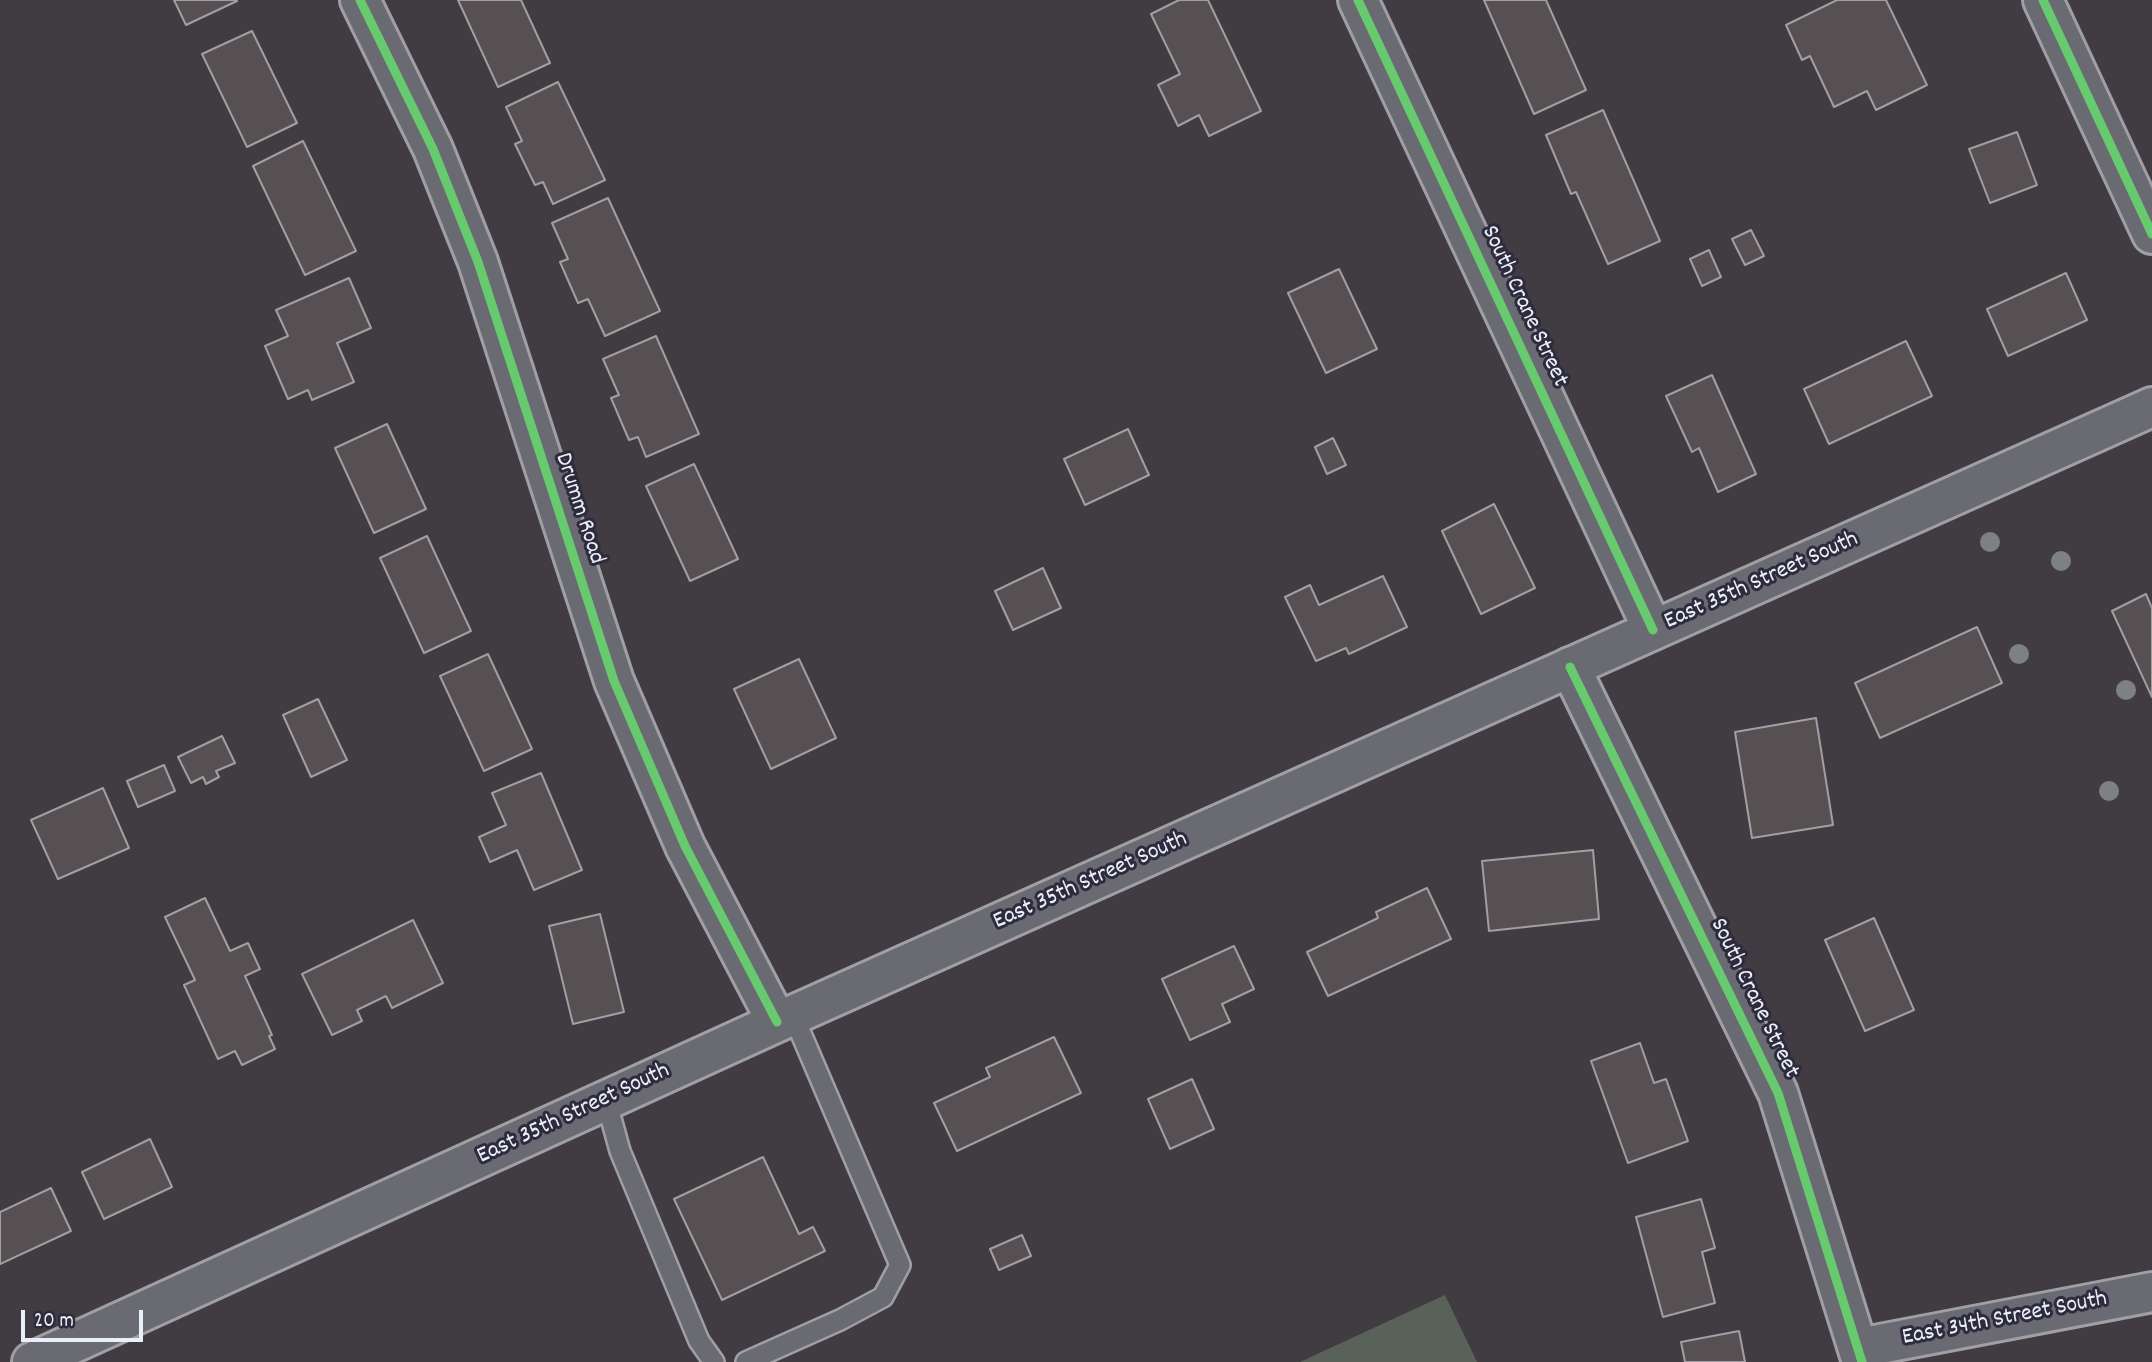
<!DOCTYPE html>
<html>
<head>
<meta charset="utf-8">
<style>
	body { margin:0 }
	#map { position:relative; width:2152px; height:1362px; overflow:hidden; background:#413c42; font-family:Dekko,sans-serif }
	canvas { display:block }
	.scale { position:absolute; left:21px; top:1310px; width:122px; height:32px; box-sizing:border-box; border:4px solid #e8f1f8; border-top:0; padding-left:9px; font-size:21px; line-height:24px; white-space:nowrap; color:#e8f1f8; -webkit-text-stroke:5px #2f2a3d; paint-order:stroke }
</style>
</head>
<body>
<div id="map">
<canvas width="2152" height="1362"></canvas>
<div class="scale">20 m</div>
</div>
<script>
const ctx = document.querySelector('canvas').getContext('2d');
ctx.lineJoin = 'round';
function paint(path, color) { ctx.fillStyle = color; ctx.fill(path, 'evenodd'); }
const shape = rows => new Path2D(rows.map(r => 'M' + r).join(''));
function trace(path, color, width, dash) { ctx.strokeStyle = color; ctx.lineWidth = width; ctx.lineCap = dash ? 'butt' : 'round'; ctx.setLineDash(dash || []); ctx.stroke(path); }
function drawText(font, color, halo, rows, align = 'center') {
  ctx.font = font + ' Dekko,sans-serif'; ctx.lineWidth = 6; ctx.setLineDash([]); ctx.textBaseline = 'middle'; ctx.strokeStyle = halo; ctx.fillStyle = color; for (const [text, x, y, turn = 0] of rows) {
    ctx.save(); ctx.translate(x, y); ctx.rotate((+turn || 0) * Math.PI / 180); ctx.textAlign = isNaN(turn) ? turn : align; if (halo) ctx.strokeText(text, 0, 0); ctx.fillText(text, 0, 0); ctx.restore();
  }
}
paint(shape([
	[1445,1295,1477,1362,1300,1362]
]), '#596258');
const building = shape([
	[174,0,236,0,237,1,186,25,174,0],
	[458,0,521,0,550,63,498,87,458,0],
	[1179,0,1208,0,1261,111,1209,136,1199,115,1178,126,1158,85,1180,74,1151,14,1179,0],
	[1484,0,1546,0,1586,90,1534,114,1484,0],
	[1837,0,1886,0,1927,85,1876,110,1867,91,1834,107,1810,56,1802,60,1786,25,1837,0],
	[252,31,297,123,247,147,202,54,252,31],
	[558,82,605,180,553,204,543,182,535,185,515,144,522,141,506,107,558,82],
	[1603,110,1660,241,1608,264,1576,192,1571,194,1546,135,1603,110],
	[2017,132,2037,185,1990,203,1969,149,2017,132],
	[303,141,356,251,305,275,253,166,303,141],
	[608,198,660,311,605,336,588,299,578,303,560,262,568,259,552,223,608,198],
	[1751,230,1764,256,1745,265,1732,239,1751,230],
	[1709,250,1721,277,1702,286,1690,259,1709,250],
	[1339,269,1377,349,1326,373,1288,293,1339,269],
	[2066,273,2087,320,2008,356,1987,309,2066,273],
	[349,278,371,328,337,343,354,382,312,400,308,390,288,399,265,346,288,336,276,310,349,278],
	[656,336,699,434,646,457,638,437,629,440,611,398,619,395,603,359,656,336],
	[1906,341,1932,396,1829,444,1804,389,1906,341],
	[1712,375,1756,474,1718,492,1699,448,1692,452,1666,396,1712,375],
	[387,424,426,509,374,533,335,448,387,424],
	[1128,429,1149,475,1085,505,1064,459,1128,429],
	[1333,438,1346,465,1327,474,1315,447,1333,438],
	[694,464,738,559,690,581,646,486,694,464],
	[1494,504,1535,588,1481,614,1442,531,1494,504],
	[427,536,471,631,424,653,380,558,427,536],
	[1043,568,1061,608,1013,630,995,591,1043,568],
	[1383,576,1407,627,1349,654,1346,648,1316,661,1285,597,1310,585,1319,605,1383,576],
	[2146,594,2152,608,2152,697,2112,611,2146,594],
	[1977,627,2002,683,1880,738,1855,683,1977,627],
	[488,654,532,749,484,771,440,676,488,654],
	[799,659,836,738,771,769,734,689,799,659],
	[318,699,347,760,311,777,283,715,318,699],
	[1816,718,1833,825,1752,838,1735,732,1816,718],
	[222,736,235,763,216,771,219,777,206,784,203,777,191,783,178,757,222,736],
	[164,765,175,791,138,807,127,781,164,765],
	[541,773,582,870,534,890,517,850,490,862,479,837,506,825,492,793,541,773],
	[103,788,129,848,58,879,31,820,103,788],
	[1593,850,1599,919,1489,931,1482,861,1593,850],
	[1427,888,1451,939,1328,996,1307,952,1378,918,1376,912,1427,888],
	[205,898,230,951,248,943,260,969,245,976,272,1035,269,1036,275,1049,242,1065,235,1051,218,1059,184,985,195,980,165,917,205,898],
	[600,914,624,1012,573,1024,549,926,600,914],
	[1874,918,1914,1010,1865,1031,1825,940,1874,918],
	[413,920,443,983,392,1008,386,996,357,1010,362,1021,332,1035,302,974,413,920],
	[1234,946,1254,989,1222,1004,1230,1022,1190,1040,1162,979,1234,946],
	[1054,1037,1081,1093,957,1151,934,1103,990,1077,986,1068,1054,1037],
	[1640,1043,1654,1083,1666,1079,1688,1141,1628,1163,1591,1061,1640,1043],
	[1192,1079,1214,1129,1170,1149,1148,1099,1192,1079],
	[150,1139,172,1187,104,1219,82,1172,150,1139],
	[763,1157,799,1234,813,1227,825,1251,722,1300,674,1199,763,1157],
	[51,1188,71,1231,0,1264,0,1212,51,1188],
	[1701,1199,1715,1248,1702,1252,1715,1303,1663,1317,1636,1217,1701,1199],
	[1022,1235,1031,1256,999,1270,990,1249,1022,1235],
	[1739,1331,1745,1362,1685,1362,1681,1342,1739,1331]
]);
paint(building, '#565053');
trace(building, '#a09fa3', 2);
const lane = shape([
	[606,1100,620,1151,699,1341,714,1362],
	[746,1362,840,1320,883,1297,900,1265,793,1015]
]);
const street = shape([
	[360,0,433,149,478,262,614,681,685,846,777,1022],
	[1358,0,1653,630],
	[1570,667,1778,1093,1862,1362],
	[1859,1348,2152,1292]
]);
const secondary = shape([
	[2043,0,2152,234],
	[32,1362,793,1015,2152,407]
]);
trace(lane, '#a09fa3', 24);
trace(street, '#a09fa3', 44);
trace(secondary, '#a09fa3', 44);
trace(lane, '#6a6b72', 19);
trace(street, '#6a6b72', 38);
trace(secondary, '#6a6b72', 38);
trace(shape([
	[360,0,433,149,478,262,614,681,685,846,777,1022],
	[1358,0,1653,630],
	[2043,0,2152,234],
	[1570,667,1778,1093,1862,1362]
]), '#67ca6e', 9);
ctx.fillStyle = '#7e8184';
for (const [x, y] of [
	[1990,542],
	[2061,561],
	[2019,654],
	[2126,690],
	[2109,791]
]) { ctx.beginPath(); ctx.arc(x, y, 10, 0, 2 * Math.PI); ctx.fill(); }
drawText('24px', '#e8f1f8', '#2f2a3d', [
	["South Crane Street",1523,307,65],
	["Drumm Road",578,509,72],
	["East 35th Street South",1762,582,-24],
	["East 35th Street South",1091,882,-24],
	["South Crane Street",1753,999,64],
	["East 35th Street South",574,1115,-25],
	["East 34th Street South",2005,1320,-11]
]);
</script>
</body>
</html>
